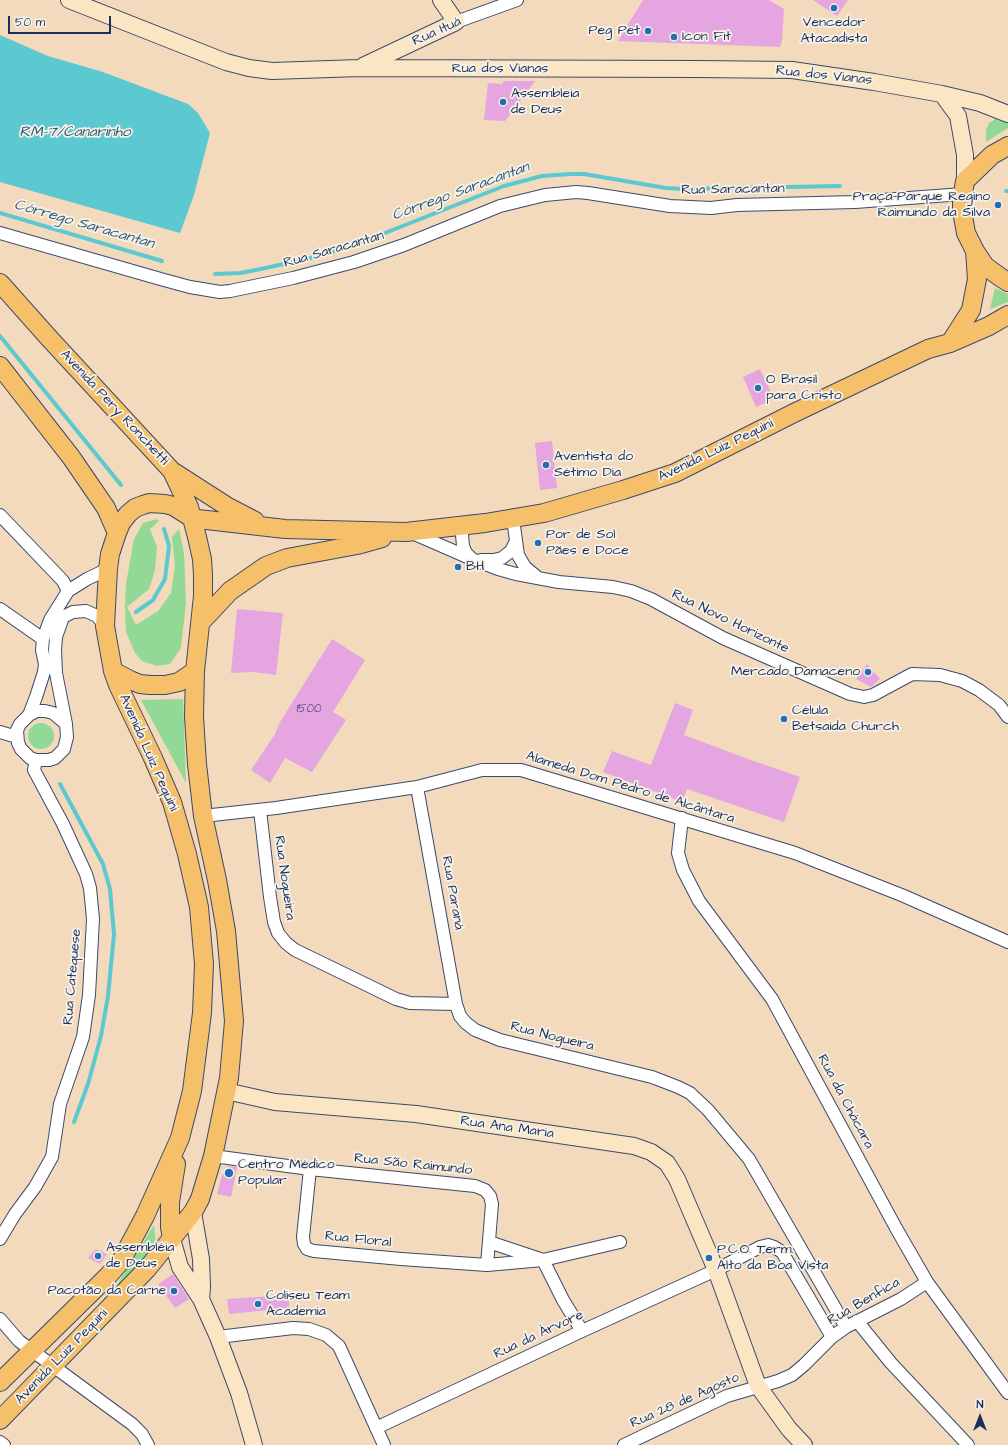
<!DOCTYPE html>
<html>
<head>
<meta charset="utf-8">
<style>
	body { margin:0 }
	#map { position:relative; width:1008px; height:1445px; overflow:hidden; background:#f3dabc; font-family:"Architects Daughter",sans-serif }
	canvas { display:block }
	.north { position:absolute; left:960px; top:1397px; width:40px; height:40px; -webkit-text-stroke:3px #f7f3e8; paint-order:stroke; rotate:0deg; font-size:11px; font-weight:700; line-height:16px; text-align:center; color:#1b2f5e }
	.north::after { content:''; display:block; margin:auto; width:14px; height:18px; background:#1b2f5e; clip-path:polygon(50% 0,100% 100%,50% 72%,0 100%) }
	.scale { position:absolute; left:8px; top:16px; width:103px; height:18px; box-sizing:border-box; border:2px solid #1b2f5e; border-top:0; padding-left:5px; font-size:12px; line-height:14px; white-space:nowrap; color:#1b2f5e; -webkit-text-stroke:3px #f7f3e8; paint-order:stroke }
</style>
</head>
<body>
<div id="map">
<canvas width="1008" height="1445"></canvas>
<div class="north">N</div>
<div class="scale">50 m</div>
</div>
<script>
const ctx = document.querySelector('canvas').getContext('2d');
ctx.lineJoin = 'round';
function paint(path, color) { ctx.fillStyle = color; ctx.fill(path, 'evenodd'); }
const shape = rows => new Path2D(rows.map(r => 'M' + r).join(''));
function trace(path, color, width, dash) { ctx.strokeStyle = color; ctx.lineWidth = width; ctx.lineCap = dash ? 'butt' : 'round'; ctx.setLineDash(dash || []); ctx.stroke(path); }
function drawText(font, color, halo, rows, align = 'center') {
  ctx.font = font + ' "Architects Daughter",sans-serif'; ctx.lineWidth = 3.5; ctx.setLineDash([]); ctx.textBaseline = 'middle'; ctx.strokeStyle = halo; ctx.fillStyle = color; for (const [text, x, y, turn = 0] of rows) {
    ctx.save(); ctx.translate(x, y); ctx.rotate((+turn || 0) * Math.PI / 180); ctx.textAlign = isNaN(turn) ? turn : align; if (halo) ctx.strokeText(text, 0, 0); ctx.fillText(text, 0, 0); ctx.restore();
  }
}
paint(shape([
	[995,119,1008,121,1008,128,986,142,986,130,989,123],
	[995,288,1008,294,1008,302,990,309],
	[157,519,159,521,150,529,157,547,155,570,149,589,127,607,136,625,158,611,171,593,175,566,172,537,179,529,184,553,186,603,181,648,170,664,157,666,142,661,135,653,126,632,125,607,126,584,134,539,143,523],
	[183,699,186,783,141,700],
	'28 736a13 13 0 1 1 26 0a13 13 0 1 1-26 0Z',
	[154,1225,156,1245,121,1289,117,1285]
]), '#91d994');
paint(shape([
	[0,35,48,56,103,72,188,104,198,113,210,133,194,195,180,233,0,182]
]), '#5cc9d0');
trace(shape([
	[1006,191,1008,191],
	[0,213,162,261],
	[215,274,240,273,256,270,307,259,352,246,504,186,542,176,571,174,584,174,666,188,683,189,840,186],
	[0,336,121,485],
	[136,612,153,600,165,579,169,546,164,529],
	[60,784,103,864,110,889,114,934,108,996,101,1036,88,1084,74,1122]
]), '#5cc9d0', 4);
paint(shape([
	[643,0,769,0,784,9,782,40,780,47,618,41],
	[813,0,848,0,837,16],
	[504,81,535,81,505,121,484,120,488,83,502,84],
	[760,369,774,399,756,407,743,377],
	[552,441,557,488,540,490,535,443],
	[237,609,283,613,276,675,254,672,231,673],
	[332,639,365,660,333,712,346,720,312,772,285,758,270,783,251,770,275,734,280,722],
	[867,664,880,679,871,687,856,679],
	[675,703,693,710,684,735,751,760,800,777,784,822,687,789,682,802,603,772,612,751,651,765],
	[228,1166,237,1167,231,1197,217,1194,222,1175],
	[96,1249,107,1254,100,1264,88,1258],
	[173,1274,189,1299,175,1308,158,1284],
	[289,1295,289,1308,229,1314,227,1299]
]), '#e4a5e0');
const street = shape([
	[456,22,517,0],
	[0,233,164,280,190,287,220,292,230,291,293,278,354,262,404,245,500,206,545,195,576,192,588,193,670,206,711,208,737,205,855,202,963,194],
	[0,515,63,581,68,591],
	[513,519,518,555,525,567,537,577],
	[464,526,462,535,463,546,466,553,472,559],
	[410,532,472,559,498,569,516,574,559,582,613,587,631,591,651,599,723,638,850,694,864,697,873,695,912,674,940,675,962,681,979,690,999,705,1008,717],
	[481,560,494,560,502,558,511,551,516,541],
	[0,609,43,639],
	[37,711,45,711,53,713,66,724,67,737,64,749,55,758,49,760,36,760,30,758,21,749,18,743,17,730,20,724,29,715,37,711],
	[29,715,36,697,44,672,45,664,42,650,43,639,50,620,68,591,87,579,108,569],
	[66,724,56,673,55,650,56,637,63,617,73,612,86,611,97,616,105,626],
	[0,732,17,737],
	[417,787,456,1004,460,1016,466,1023,475,1030,500,1040,652,1077,678,1087,690,1093,708,1110,749,1159,846,1327],
	[260,810,270,897,274,922,278,933,286,943,295,950,396,999,410,1003,456,1004],
	[203,816,276,808,417,787,482,770,521,770,795,853,904,896,1008,942],
	[682,818,678,853,683,870,699,901,772,999,896,1228,927,1282,1008,1393],
	[213,1156,310,1169,475,1186,485,1190,490,1196,492,1204,487,1265],
	[310,1169,303,1237,304,1244,307,1249,314,1251,401,1259,487,1265,543,1260,620,1242],
	[0,1239,15,1214,35,1187,52,1157,60,1104,83,1037,89,995,93,919,90,888,86,874,63,824,34,770,36,760],
	[489,1242,543,1260,563,1300,582,1331],
	[0,1319,19,1341,132,1424,142,1434,148,1445],
	[857,1321,891,1363,968,1445],
	[218,1337,293,1328,309,1329,326,1335,339,1346,384,1445],
	[376,1428,582,1331,716,1270,760,1247,768,1245,774,1247,782,1252,832,1337],
	[0,1442,4,1445],
	[624,1445,727,1396,778,1381,792,1375,804,1365,832,1337,846,1327,901,1299,927,1282]
]);
const secondary = shape([
	[69,0,226,62,249,68,272,71,359,68,698,69,792,70,874,82,942,94,980,103,1008,114],
	[363,66,456,22,441,0],
	[942,94,958,116,965,155,965,181],
	[226,1091,275,1102,416,1114,634,1146,651,1152,667,1163,677,1179,716,1270,758,1386,789,1429,804,1445],
	[193,1212,201,1259,202,1287,201,1299],
	[172,1239,180,1267,201,1299,218,1337,239,1393,254,1445]
]);
const primary = shape([
	[975,251,985,266,1000,277,1008,282],
	[0,283,49,338,172,471,189,507,197,537,202,559,203,575,203,596,195,671,194,717,197,764,203,816,217,880,226,931,234,1021,229,1078,213,1156,200,1199,193,1212,147,1269,0,1420],
	[950,343,971,310,977,279,975,251,966,233,962,211,962,201,965,181,992,155,1008,146],
	[0,366,71,457,106,508,117,533],
	[172,471,228,507,255,521],
	[202,621,230,591,266,566,287,558,357,545,382,538],
	[113,671,130,680,140,684,150,685,165,685,179,682,195,671],
	[172,1239,170,1227,170,1202,176,1164],
	[0,1382,108,1276,121,1261,145,1216,180,1138,192,1091,202,1013,204,964,199,907,187,854,172,802,153,758,118,685,113,671,105,626,108,569,110,554,117,533,121,523,128,514,135,508,143,505,149,503,165,504,173,506,192,518,198,519,285,529,406,532,485,523,544,513,623,490,675,473,794,413,928,349,950,343,989,326,1008,315]
]);
trace(street, '#3b496c', 14);
trace(secondary, '#3b496c', 18);
trace(primary, '#3b496c', 20);
trace(street, '#fff', 12);
trace(secondary, '#fbe6c4', 16);
trace(primary, '#f6c06b', 18);
for (const [x, y, r, color] of [
	[834,8,4,"#1f6fb2"],
	[648,31,4,"#1f6fb2"],
	[674,37,4,"#1f6fb2"],
	[503,102,4,"#1f6fb2"],
	[998,205,4,"#1f6fb2"],
	[758,388,4,"#1f6fb2"],
	[546,465,4,"#1f6fb2"],
	[538,543,4,"#1f6fb2"],
	[458,567,4,"#1f6fb2"],
	[868,672,4,"#1f6fb2"],
	[784,719,4,"#1f6fb2"],
	[229,1173,5,"#1f6fb2"],
	[98,1256,4,"#1f6fb2"],
	[709,1258,4,"#1f6fb2"],
	[174,1291,4,"#1f6fb2"],
	[258,1304,4,"#1f6fb2"]
]) { const dot = new Path2D(); dot.arc(x, y, r, 0, 2 * Math.PI); ctx.fillStyle = color; ctx.fill(dot); trace(dot, '#f7f3e8', 1.5); }
drawText('12px', '#4d4c7e', null, [
	["1500",309,709]
]);
drawText('14px', '#1b2f5e', '#f7f3e8', [
	["Vencedor",834,23,"center"],
	["Atacadista",834,39,"center"],
	["Peg Pet",640,31,"right"],
	["Icon Fit",682,37],
	["Assembleia",511,94],
	["de Deus",511,110],
	["Praça-Parque Regino",990,197,"right"],
	["Raimundo da Silva",990,213,"right"],
	["O Brasil",766,380],
	["para Cristo",766,396],
	["Aventista do",554,457],
	["Sétimo Dia",554,473],
	["Por de Sol",546,535],
	["Pães e Doce",546,551],
	["BH",466,567],
	["Mercado Damaceno",860,672,"right"],
	["Célula",792,711],
	["Betsaida Church",792,727],
	["Centro Médico",238,1165],
	["Popular",238,1181],
	["Assembléia",106,1248],
	["de Deus",106,1264],
	["P.C.O. Term.",717,1250],
	["Alto da Boa Vista",717,1266],
	["Pacotão da Carne",166,1291,"right"],
	["Coliseu Team",266,1296],
	["Academia",266,1312]
], 'left');
drawText('14px', '#1b2f5e', '#f7f3e8', [
	["Rua Ituá",437,32,-24],
	["Rua dos Vianas",500,69],
	["Rua dos Vianas",824,76,6],
	["Rua Saracantan",733,190,-1],
	["Rua Saracantan",334,250,-16],
	["Avenida Pery Ronchetti",114,408,47],
	["Avenida Luiz Pequini",716,451,-26],
	["Rua Novo Horizonte",730,622,26],
	["Avenida Luiz Pequini",148,753,66],
	["Alameda Dom Pedro de Alcântara",630,788,17],
	["Rua Nogueira",284,878,82],
	["Rua Paraná",452,893,80],
	["Rua Catequese",73,977,-85],
	["Rua Nogueira",552,1037,14],
	["Rua da Chácara",845,1102,62],
	["Rua Ana Maria",507,1128,8],
	["Rua São Raimundo",413,1165,6],
	["Rua Floral",358,1240,6],
	["Rua Benfica",864,1302,-30],
	["Rua da Árvore",539,1335,-25],
	["Avenida Luiz Pequini",62,1357,-46],
	["Rua 28 de Agosto",685,1401,-24]
]);
drawText('italic 15px', '#2b567a', '#f7f3e8', [
	["RM-7/Canarinho",75,133],
	["Córrego Saracantan",461,192,-20],
	["Córrego Saracantan",84,225,16]
]);
</script>
</body>
</html>
